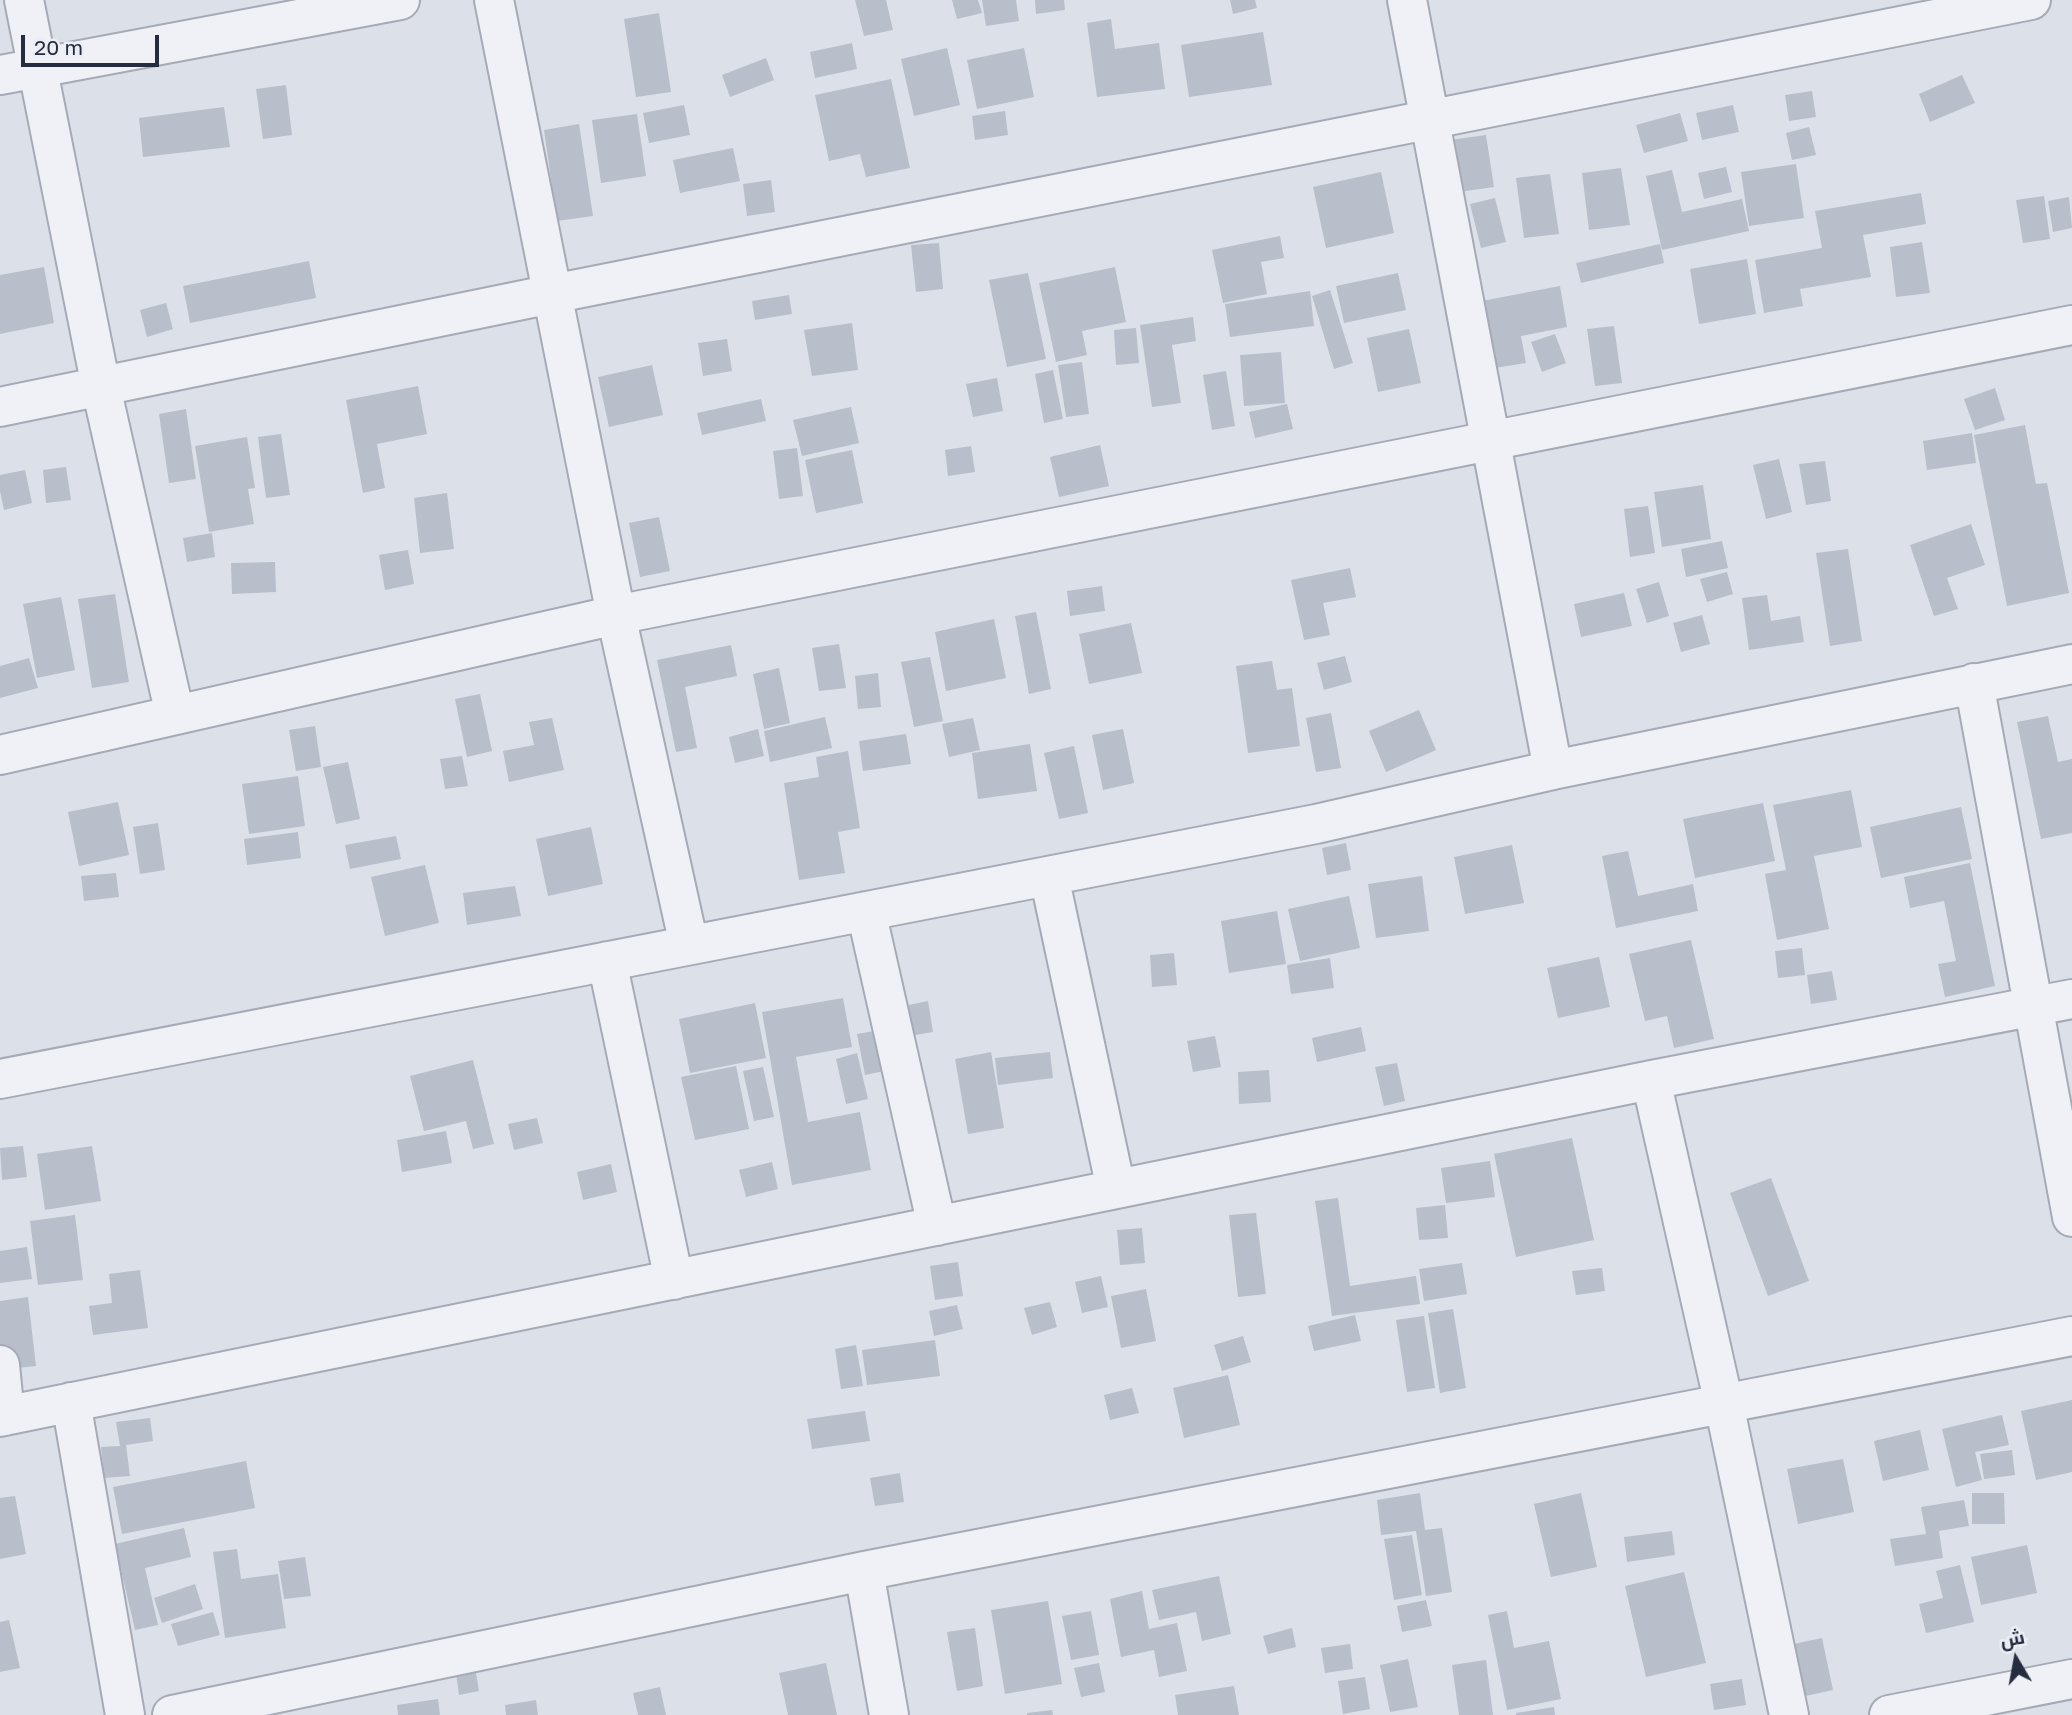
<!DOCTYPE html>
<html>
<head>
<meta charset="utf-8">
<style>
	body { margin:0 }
	#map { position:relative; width:2072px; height:1715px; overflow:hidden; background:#dce0e8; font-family:"Golos Text",Cairo,sans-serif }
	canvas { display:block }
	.north { position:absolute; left:1981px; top:1624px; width:70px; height:70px; -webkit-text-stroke:5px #ebeff5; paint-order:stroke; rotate:350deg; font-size:19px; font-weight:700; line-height:28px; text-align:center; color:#252c3f }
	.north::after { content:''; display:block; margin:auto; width:24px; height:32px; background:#252c3f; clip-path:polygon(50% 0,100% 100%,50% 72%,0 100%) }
	.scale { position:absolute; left:21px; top:35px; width:138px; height:32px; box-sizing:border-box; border:4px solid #252c3f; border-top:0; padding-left:9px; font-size:21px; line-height:24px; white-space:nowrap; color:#252c3f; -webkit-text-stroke:5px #ebeff5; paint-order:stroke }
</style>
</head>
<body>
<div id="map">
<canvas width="2072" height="1715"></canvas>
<div class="north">ش</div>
<div class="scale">20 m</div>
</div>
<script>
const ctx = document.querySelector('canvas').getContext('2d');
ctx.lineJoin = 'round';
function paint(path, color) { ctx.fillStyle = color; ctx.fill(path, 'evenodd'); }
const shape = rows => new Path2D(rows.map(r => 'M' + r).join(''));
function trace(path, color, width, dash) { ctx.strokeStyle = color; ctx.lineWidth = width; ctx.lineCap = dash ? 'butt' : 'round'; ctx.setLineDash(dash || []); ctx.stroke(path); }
paint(shape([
	[855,0,886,0,893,30,864,36],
	[952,0,978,0,982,13,957,19],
	[982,0,1016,0,1019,21,986,26],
	[1035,0,1064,0,1065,10,1036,14],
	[1230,0,1255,0,1257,8,1233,14],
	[659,13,671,92,636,97,624,19],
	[1111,19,1115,49,1159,43,1165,89,1097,97,1087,23],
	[1263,32,1272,85,1189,97,1181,45],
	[852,43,857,69,815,78,810,52],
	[947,48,960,105,914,116,901,59],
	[1024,48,1034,97,977,109,967,60],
	[766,58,774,80,730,97,722,75],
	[1962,75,1975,103,1930,122,1919,94],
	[891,79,910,168,866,177,860,154,829,161,815,95],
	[286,85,292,135,263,139,256,89],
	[1812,91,1816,117,1789,121,1785,95],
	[684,105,690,135,649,143,643,113],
	[1733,105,1739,132,1702,140,1696,113],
	[224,107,230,147,143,157,139,118],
	[1005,111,1008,135,975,140,972,116],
	[1680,113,1688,141,1644,153,1636,125],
	[637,114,646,176,601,183,592,120],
	[579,124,593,216,557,221,544,130],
	[1809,127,1816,155,1792,160,1786,133],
	[1486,135,1494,187,1452,193,1443,141],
	[733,148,740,181,680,193,673,160],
	[1796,164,1804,218,1749,226,1741,172],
	[1726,167,1732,192,1704,199,1698,173],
	[1621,168,1630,225,1589,230,1582,173],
	[1672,170,1682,212,1742,199,1749,231,1662,250,1646,176],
	[1381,172,1394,233,1326,248,1313,187],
	[1550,174,1559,234,1524,238,1516,178],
	[771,180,775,212,747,216,743,184],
	[1921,193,1926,224,1863,235,1871,277,1800,289,1803,306,1764,313,1755,260,1822,248,1815,211],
	[2044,196,2050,239,2023,243,2016,200],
	[2069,197,2072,228,2053,232,2048,201],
	[1495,198,1506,242,1481,248,1470,204],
	[1280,236,1284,258,1261,262,1267,294,1223,303,1212,250],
	[1922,242,1930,293,1896,297,1890,247],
	[939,243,943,289,916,292,911,245],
	[1660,244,1664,263,1581,283,1576,263],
	[1747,259,1756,314,1699,324,1690,269],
	[309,261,316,298,190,323,183,286],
	[44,267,54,323,0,334,0,275],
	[1115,267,1126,322,1082,331,1087,355,1056,362,1039,283],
	[1028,273,1046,359,1007,367,989,280],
	[1398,273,1406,310,1344,323,1336,286],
	[1560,286,1567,327,1521,336,1526,363,1495,368,1482,301],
	[1330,290,1353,363,1334,369,1312,296],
	[1310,291,1314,326,1230,337,1225,304],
	[789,295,792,314,755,320,752,301],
	[166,303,173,329,147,337,140,310],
	[1193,317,1196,341,1172,345,1181,403,1152,407,1140,325],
	[852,323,858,370,812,376,804,330],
	[1614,326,1622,383,1595,386,1587,329],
	[1136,328,1139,363,1116,365,1114,330],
	[1409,329,1421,383,1378,392,1367,338],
	[1555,334,1566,363,1542,372,1531,342],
	[727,339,732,371,703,376,698,343],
	[1281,352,1285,403,1244,406,1240,355],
	[1082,362,1089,414,1066,417,1058,365],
	[652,365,663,415,609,427,598,377],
	[1053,370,1063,419,1044,423,1035,374],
	[1226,371,1235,426,1212,430,1203,375],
	[997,378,1003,411,973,417,966,384],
	[418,386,427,434,377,444,385,488,363,493,346,400],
	[1995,388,2005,420,1975,430,1964,399],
	[761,399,766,421,702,435,697,413],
	[1287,404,1293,429,1255,438,1249,412],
	[851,407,859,443,802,456,793,420],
	[186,409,196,479,169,483,159,414],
	[2025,425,2036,484,2047,483,2069,593,2007,606,1974,435],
	[1972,433,1976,463,1927,470,1923,441],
	[281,434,290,495,266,498,258,437],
	[247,437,255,488,248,489,254,524,209,532,195,446],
	[1100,445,1109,486,1059,497,1050,457],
	[971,446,975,472,948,476,945,450],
	[797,448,803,496,779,499,773,451],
	[852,450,863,503,816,513,805,460],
	[1779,459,1792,512,1766,519,1753,465],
	[1825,461,1831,501,1806,505,1799,464],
	[66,467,71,500,46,503,43,470],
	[25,470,32,503,4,510,0,491,0,475],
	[1703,485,1711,539,1662,547,1654,492],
	[447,493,454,549,420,553,414,498],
	[1648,506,1655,553,1630,557,1624,509],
	[659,517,670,571,640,577,629,523],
	[1971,524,1985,565,1947,578,1958,609,1934,616,1910,545],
	[212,533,215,557,187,562,183,538],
	[1722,541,1728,568,1686,577,1681,549],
	[1848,549,1862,641,1830,646,1816,553],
	[408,550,414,584,385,590,379,555],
	[275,562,276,592,232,594,231,563],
	[1350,568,1356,597,1323,603,1330,635,1304,640,1291,580],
	[1727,572,1733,594,1707,602,1700,579],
	[1659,582,1669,616,1647,623,1636,589],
	[1102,586,1105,611,1070,616,1067,591],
	[1624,593,1632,626,1581,637,1574,604],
	[115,594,129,682,92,688,78,599],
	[1767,595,1771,621,1800,616,1804,642,1749,650,1742,598],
	[61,597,75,670,37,678,23,604],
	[1036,612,1051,689,1029,694,1015,616],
	[1702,615,1710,644,1681,652,1673,623],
	[994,619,1006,678,946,691,935,632],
	[1131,623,1142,673,1089,684,1079,634],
	[839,644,846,688,819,691,812,648],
	[731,645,737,676,685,687,697,748,676,752,657,660],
	[1345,656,1352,682,1324,690,1317,663],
	[930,657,943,721,914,727,901,662],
	[29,658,38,688,0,698,0,666],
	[1272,661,1277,690,1292,688,1300,746,1248,753,1236,666],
	[779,668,790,723,764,729,753,674],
	[878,673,881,707,858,709,855,676],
	[480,694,492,751,467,757,455,699],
	[1419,710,1436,750,1386,772,1369,731],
	[1331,713,1341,768,1316,772,1306,718],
	[2048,716,2058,762,2072,759,2072,833,2041,839,2017,722],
	[825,717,832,748,770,762,764,731],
	[552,718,564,770,509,782,503,751,534,745,529,722],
	[973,718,980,750,949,757,942,724],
	[315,726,321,767,296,771,289,730],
	[758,729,764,756,735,763,729,737],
	[1123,729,1134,783,1103,790,1092,735],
	[906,734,911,764,863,771,859,741],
	[1030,744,1037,791,978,799,972,753],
	[1074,746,1088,813,1059,819,1044,753],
	[848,751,860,828,838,832,845,873,799,880,784,783,819,777,816,757],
	[462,756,468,786,445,789,440,759],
	[348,762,360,819,336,824,323,767],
	[298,776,305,826,249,834,242,784],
	[1851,790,1862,847,1814,856,1829,929,1777,940,1765,874,1786,870,1773,805],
	[118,802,129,855,79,866,68,812],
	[1763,803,1775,861,1695,878,1683,819],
	[1961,807,1972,859,1881,878,1870,827],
	[158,823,165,870,140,874,133,827],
	[591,827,603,884,548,896,536,839],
	[298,832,301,858,247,865,244,839],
	[396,836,401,859,350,869,345,845],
	[1346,843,1351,870,1327,875,1322,848],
	[1512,845,1524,903,1465,914,1454,857],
	[1628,851,1638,896,1693,884,1698,911,1616,928,1602,856],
	[1970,863,1995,986,1945,997,1938,964,1956,961,1944,901,1910,908,1904,877],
	[425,865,439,923,385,936,371,877],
	[116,873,119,897,84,901,81,876],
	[1422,876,1429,931,1376,938,1368,884],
	[515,886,521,916,467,925,463,893],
	[1349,896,1360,948,1300,961,1288,909],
	[1277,911,1286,964,1229,973,1221,921],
	[1691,940,1714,1039,1674,1048,1667,1016,1645,1021,1629,954],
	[1802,948,1805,975,1778,978,1775,951],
	[1174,953,1177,985,1152,987,1150,955],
	[1599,957,1610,1007,1558,1018,1547,968],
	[1330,958,1334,988,1291,994,1287,965],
	[1832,971,1837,1000,1811,1004,1807,975],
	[843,998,852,1047,796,1057,808,1122,860,1112,871,1170,792,1185,762,1012],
	[928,1001,933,1032,904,1037,899,1007],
	[755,1003,766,1058,690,1073,679,1019],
	[1361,1027,1366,1051,1317,1062,1312,1038],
	[886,1029,894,1069,865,1075,857,1034],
	[1215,1036,1221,1067,1193,1072,1187,1041],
	[991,1052,1004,1128,968,1134,955,1059],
	[1050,1052,1053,1078,998,1085,995,1058],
	[857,1053,868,1099,846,1104,836,1059],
	[473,1060,494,1144,473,1149,466,1121,424,1131,410,1076],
	[1397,1063,1405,1101,1384,1106,1375,1067],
	[736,1066,749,1129,695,1140,681,1077],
	[763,1067,774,1117,754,1121,743,1071],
	[1269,1070,1271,1102,1239,1104,1238,1072],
	[537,1118,543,1143,514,1150,508,1124],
	[446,1131,452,1163,402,1172,397,1140],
	[1572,1138,1594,1240,1516,1257,1494,1154],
	[23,1146,27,1177,2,1180,0,1148],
	[92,1146,101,1201,45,1210,37,1154],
	[1490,1161,1495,1197,1446,1203,1441,1168],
	[772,1162,778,1189,746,1197,739,1170],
	[611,1164,617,1192,583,1200,577,1172],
	[1771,1178,1809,1281,1768,1296,1730,1193],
	[1338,1198,1350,1286,1416,1276,1420,1304,1332,1316,1315,1201],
	[1445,1205,1448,1238,1419,1240,1416,1208],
	[1256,1213,1266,1294,1238,1297,1229,1215],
	[75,1215,83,1280,38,1285,30,1221],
	[1142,1228,1145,1263,1120,1265,1117,1230],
	[27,1247,32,1279,0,1283,0,1251],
	[958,1262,963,1296,935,1300,930,1266],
	[1462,1263,1467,1294,1424,1301,1419,1269],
	[1602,1268,1605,1291,1576,1295,1572,1271],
	[140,1270,148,1328,93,1335,89,1306,112,1303,109,1274],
	[1101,1276,1108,1307,1082,1313,1075,1282],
	[1146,1289,1156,1341,1121,1348,1111,1296],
	[28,1297,36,1366,0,1370,0,1301],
	[1050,1302,1057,1327,1032,1335,1024,1308],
	[957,1305,963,1329,934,1336,929,1311],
	[1453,1309,1466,1388,1440,1393,1428,1313],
	[1355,1315,1361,1341,1314,1351,1308,1326],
	[1424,1316,1435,1388,1407,1392,1396,1320],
	[1243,1336,1251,1362,1222,1371,1214,1345],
	[935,1340,940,1376,867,1385,862,1350],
	[856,1345,863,1386,841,1389,835,1349],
	[1228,1375,1240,1425,1184,1438,1173,1388],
	[1132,1388,1139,1413,1110,1420,1104,1395],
	[2072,1400,2072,1472,2036,1480,2021,1411],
	[865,1411,870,1441,812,1449,807,1419],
	[2002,1415,2009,1445,1975,1452,1982,1480,1956,1487,1942,1429],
	[150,1418,153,1441,126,1445,130,1476,104,1478,101,1447,120,1446,116,1422],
	[1920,1430,1929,1470,1883,1481,1874,1441],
	[2012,1450,2015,1475,1984,1479,1980,1454],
	[1843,1459,1854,1512,1798,1524,1787,1469],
	[246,1461,255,1508,122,1534,113,1487],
	[900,1473,904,1502,875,1506,870,1478],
	[1420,1493,1425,1530,1442,1528,1452,1592,1426,1596,1416,1531,1381,1535,1377,1500],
	[1581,1493,1597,1567,1551,1577,1534,1504],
	[1972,1493,2004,1493,2005,1524,1972,1524],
	[15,1496,26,1554,0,1559,0,1498],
	[1964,1500,1969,1526,1939,1531,1943,1558,1895,1566,1890,1539,1926,1534,1921,1507],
	[184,1528,191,1557,145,1568,158,1625,135,1630,115,1544],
	[1672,1531,1675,1555,1627,1562,1624,1537],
	[1412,1535,1422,1595,1394,1600,1384,1539],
	[2027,1545,2037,1593,1981,1605,1971,1557],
	[237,1549,241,1579,278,1574,286,1628,225,1638,213,1552],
	[305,1557,311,1596,284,1599,278,1561],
	[1960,1565,1974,1622,1926,1633,1919,1604,1943,1598,1936,1571],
	[1684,1572,1706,1663,1646,1677,1625,1586],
	[1219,1576,1231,1634,1202,1641,1196,1612,1159,1620,1152,1590],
	[195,1584,203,1609,162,1623,154,1598],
	[1142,1591,1149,1629,1177,1623,1187,1671,1159,1677,1154,1650,1121,1657,1110,1599],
	[1426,1600,1432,1626,1402,1632,1397,1606],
	[1048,1601,1062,1684,1005,1694,991,1610],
	[1091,1611,1099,1655,1071,1660,1062,1616],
	[1507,1611,1514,1648,1549,1641,1561,1699,1507,1710,1488,1615],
	[213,1612,220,1635,178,1646,171,1624],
	[9,1620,20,1668,0,1672,0,1622],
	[975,1628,983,1686,957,1691,947,1632],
	[1292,1628,1296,1647,1268,1654,1263,1636],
	[1822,1638,1833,1690,1801,1697,1789,1645],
	[1350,1644,1353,1669,1325,1673,1321,1648],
	[473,1655,479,1691,459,1695,454,1658],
	[1408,1659,1418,1707,1390,1712,1380,1665],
	[1486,1660,1493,1715,1459,1715,1452,1665],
	[826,1663,837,1715,788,1715,779,1673],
	[1099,1663,1105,1692,1081,1697,1074,1668],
	[1365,1677,1370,1709,1343,1714,1338,1681],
	[1742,1679,1746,1705,1714,1710,1710,1684],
	[1234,1686,1239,1715,1178,1715,1175,1695],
	[660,1687,666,1715,638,1715,633,1693],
	[438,1699,440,1715,398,1715,397,1705],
	[536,1700,538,1715,506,1715,505,1705],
	[1554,1707,1555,1715,1516,1715,1516,1713],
	[1052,1710,1053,1715,1027,1715,1027,1713]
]), '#b9becb');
const minor = shape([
	[24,0,101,387,175,715],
	[494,0,616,615,689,945],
	[1407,0,1553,770],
	[0,75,400,0],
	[0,407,552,294,2031,0],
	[1974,683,2072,1217],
	[0,755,616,615,2072,325],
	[1049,876,1116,1189],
	[866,911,937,1226],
	[607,961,674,1280],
	[0,1079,1316,824,1553,770,2072,664],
	[1651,1080,1724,1404,1789,1715],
	[0,1365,5,1416],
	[71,1402,125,1715],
	[0,1417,1651,1080,2072,999],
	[864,1571,889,1715],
	[172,1715,864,1571,2072,1336],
	[1889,1715,2072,1679]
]);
trace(minor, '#a5aab5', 42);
trace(minor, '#eff1f6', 38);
</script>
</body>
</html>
